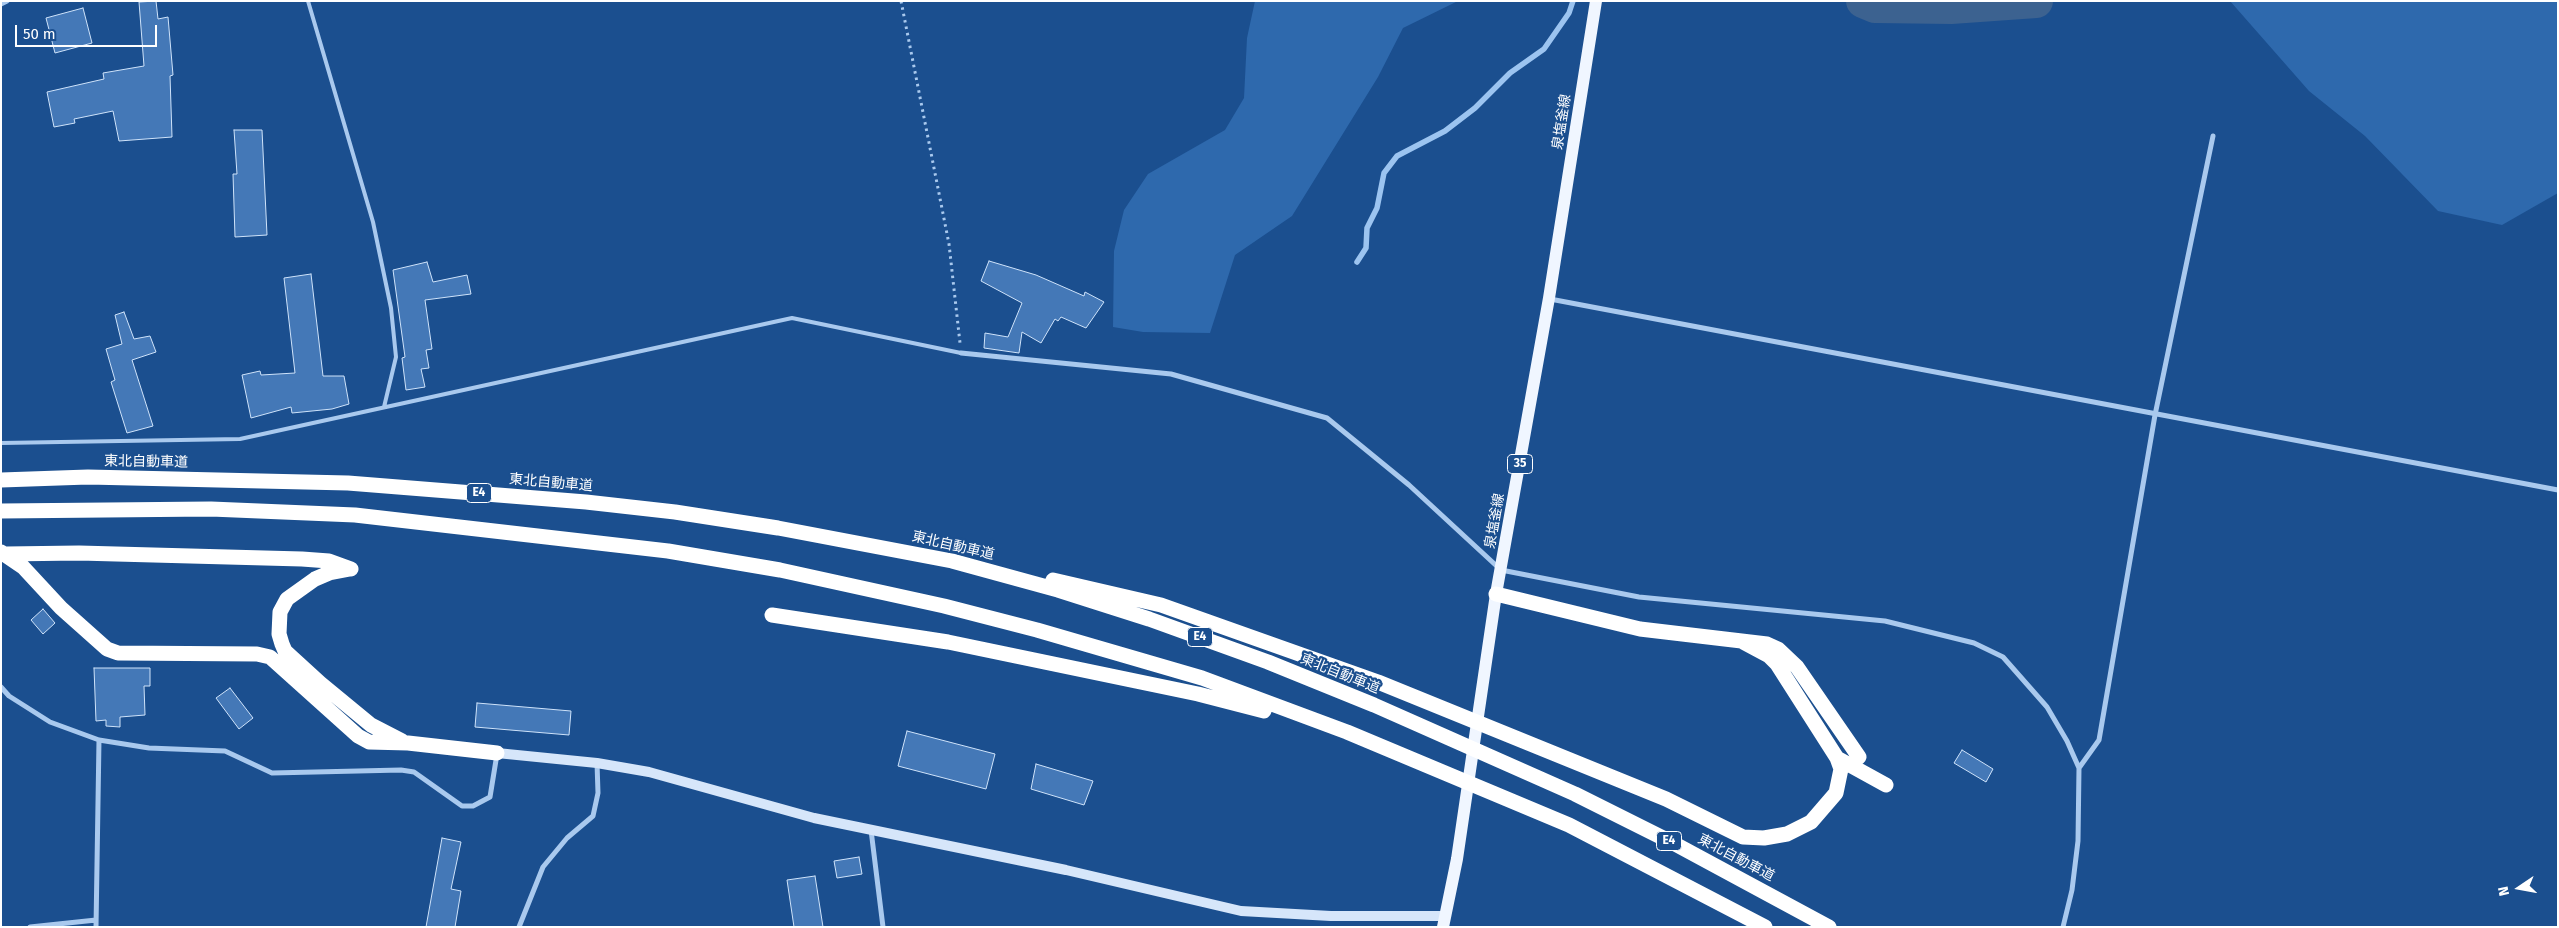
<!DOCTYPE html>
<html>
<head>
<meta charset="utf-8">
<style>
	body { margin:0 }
	#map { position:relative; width:2559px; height:928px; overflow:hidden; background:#1b4f8f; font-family:"Fira Sans",sans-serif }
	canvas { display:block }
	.frame { position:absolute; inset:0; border:2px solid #fff; pointer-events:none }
	.north { position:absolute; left:2494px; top:863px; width:50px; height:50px; -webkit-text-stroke:4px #1b4f8f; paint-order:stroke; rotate:258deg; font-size:14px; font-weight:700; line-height:20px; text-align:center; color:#fff }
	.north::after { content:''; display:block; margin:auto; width:18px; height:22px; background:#fff; clip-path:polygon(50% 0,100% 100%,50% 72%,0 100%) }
	.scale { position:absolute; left:15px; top:25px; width:142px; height:22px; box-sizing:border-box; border:2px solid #fff; border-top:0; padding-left:6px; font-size:15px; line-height:18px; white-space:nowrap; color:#fff; -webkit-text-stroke:4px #1b4f8f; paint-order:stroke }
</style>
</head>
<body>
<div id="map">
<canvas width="2559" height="928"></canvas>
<div class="frame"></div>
<div class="north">N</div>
<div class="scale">50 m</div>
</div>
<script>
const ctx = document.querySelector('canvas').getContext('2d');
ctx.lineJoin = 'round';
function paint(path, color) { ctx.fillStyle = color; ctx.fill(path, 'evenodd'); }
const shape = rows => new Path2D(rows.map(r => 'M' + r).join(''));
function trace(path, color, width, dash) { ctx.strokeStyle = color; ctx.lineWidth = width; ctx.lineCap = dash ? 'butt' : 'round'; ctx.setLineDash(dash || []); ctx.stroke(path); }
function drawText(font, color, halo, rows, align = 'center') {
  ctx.font = font + ' "Fira Sans","Noto Sans JP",sans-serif'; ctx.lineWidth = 4.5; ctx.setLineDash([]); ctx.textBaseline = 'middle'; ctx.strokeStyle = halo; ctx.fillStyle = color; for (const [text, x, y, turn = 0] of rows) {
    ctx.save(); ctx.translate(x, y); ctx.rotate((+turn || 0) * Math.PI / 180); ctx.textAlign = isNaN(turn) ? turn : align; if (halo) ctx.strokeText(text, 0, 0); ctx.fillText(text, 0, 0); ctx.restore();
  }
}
paint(shape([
	[1255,1,1458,1,1403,28,1378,77,1292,216,1235,255,1210,333,1143,332,1113,327,1114,251,1124,210,1148,174,1225,130,1244,98,1247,38],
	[2230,1,2558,1,2558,193,2502,225,2438,211,2365,136,2309,91]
]), '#2e69ad');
trace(shape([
	[1357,262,1366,248,1367,228,1377,208,1384,173,1397,156,1445,131,1475,108,1510,73,1544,49,1569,13,1573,1]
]), '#9cc4f0', 5.5);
trace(shape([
	[1863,1,1875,6,1951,7,2036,1]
]), '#3c6290', 34);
const building = shape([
	[156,1,158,19,168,17,173,75,170,76,172,137,119,141,113,111,74,119,75,123,54,127,47,92,104,79,103,73,144,66,139,2,156,1],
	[83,8,92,43,55,53,46,18,83,8],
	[234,130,262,130,267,235,235,237,233,174,237,174,234,130],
	[989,261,1036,275,1084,296,1085,292,1104,302,1086,328,1061,317,1058,321,1055,319,1041,343,1022,332,1019,353,984,348,985,333,1008,337,1022,303,981,281,989,261],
	[427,262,433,282,467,275,471,294,425,300,432,349,426,350,429,368,421,369,425,387,406,390,402,358,405,357,393,270,427,262],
	[311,274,323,376,344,376,349,404,332,409,292,413,291,407,251,418,242,375,260,371,261,375,295,373,284,278,311,274],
	[124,312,134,339,150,336,156,352,132,360,153,426,127,433,111,382,115,380,106,349,122,344,115,315,124,312],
	[43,609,55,623,43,634,31,620,43,609],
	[94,668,150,668,150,686,144,686,145,715,120,717,120,727,106,726,106,720,96,721,94,668],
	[230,688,253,718,239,729,216,698,230,688],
	[477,703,571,711,569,735,475,727,477,703],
	[907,731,995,754,986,789,898,766,907,731],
	[1962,750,1993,769,1986,782,1954,763,1962,750],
	[1036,764,1093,781,1084,805,1031,789,1036,764],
	[442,838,461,842,451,889,461,891,455,927,426,927,442,838],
	[859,857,862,874,837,878,834,861,859,857],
	[815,876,823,927,794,927,787,880,815,876]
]);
paint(building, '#4478b7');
trace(building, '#cfe3fa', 1);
trace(shape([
	[901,1,949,244,960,343]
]), '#a9c9ee', 3, [2.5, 4]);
trace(shape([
	[308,1,373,222,391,308,396,357,384,407],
	[1,443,240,439,792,318,961,353]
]), '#a9c9ee', 4);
trace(shape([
	[1,4,7,1],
	[1550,299,2558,490],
	[961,353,1171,374,1327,418,1409,485,1501,570,1639,597,1885,621,1974,643,2003,657,2047,707,2067,741,2079,768,2078,841,2072,890,2063,927],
	[1,687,9,696,50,722,99,740,149,748,225,751,272,773,401,770,414,772,462,806,473,806,490,797,497,754],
	[2079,768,2099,740,2155,415,2213,136],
	[871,830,883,927],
	[30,927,96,920],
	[96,927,99,740],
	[519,927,543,867,567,838,593,816,598,793,597,763]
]), '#a9c9ee', 5);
trace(shape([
	[497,753,597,763,649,772,814,818,1066,870,1241,911,1331,916,1445,916]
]), '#d6e6fa', 10);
trace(shape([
	[1443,927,1457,859,1496,594,1549,298,1596,1]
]), '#f0f6ff', 12);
trace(shape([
	[1,480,88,477,348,483,586,502,675,512,778,528,952,561,1058,590,1149,619,1268,662,1374,705,1575,794,1675,844,1829,927],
	[1,511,211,509,355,515,668,551,780,570,944,606,1037,630,1202,678,1347,732,1569,825,1765,927],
	[1,552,23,567,61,608,107,649,118,653,257,654,270,657,358,736,369,742,408,743,497,753],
	[6,554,79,553,302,559,329,561,351,569],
	[350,569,329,573,315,579,287,599,280,612,279,634,282,644,285,651,320,683,371,725,402,741],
	[1053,580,1161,605,1378,682,1666,799,1743,837,1764,838,1787,834,1811,822,1836,793,1841,769,1837,758,1777,664,1769,656,1741,641],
	[1496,594,1640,629,1767,644,1778,649,1797,667,1859,757],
	[772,615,948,642,1198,694,1264,711],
	[1837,758,1886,785]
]), '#fff', 15);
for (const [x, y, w] of [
	[1520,464,25],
	[479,493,25],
	[1200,637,25],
	[1669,841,25]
]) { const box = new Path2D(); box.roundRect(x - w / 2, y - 9.5, w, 19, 4); ctx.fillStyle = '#1b4f8f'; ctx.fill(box); trace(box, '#fff', 1); }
drawText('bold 12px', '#fff', null, [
	["35",1520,464],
	["E4",479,493],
	["E4",1200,637],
	["E4",1669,841]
]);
drawText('14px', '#fff', '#1b4f8f', [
	["泉塩釜線",1562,122,-81],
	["東北自動車道",146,462,1],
	["東北自動車道",551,483,5],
	["泉塩釜線",1495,521,-80],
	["東北自動車道",953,546,13],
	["東北自動車道",1340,674,22],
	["東北自動車道",1736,858,28]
]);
</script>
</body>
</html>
